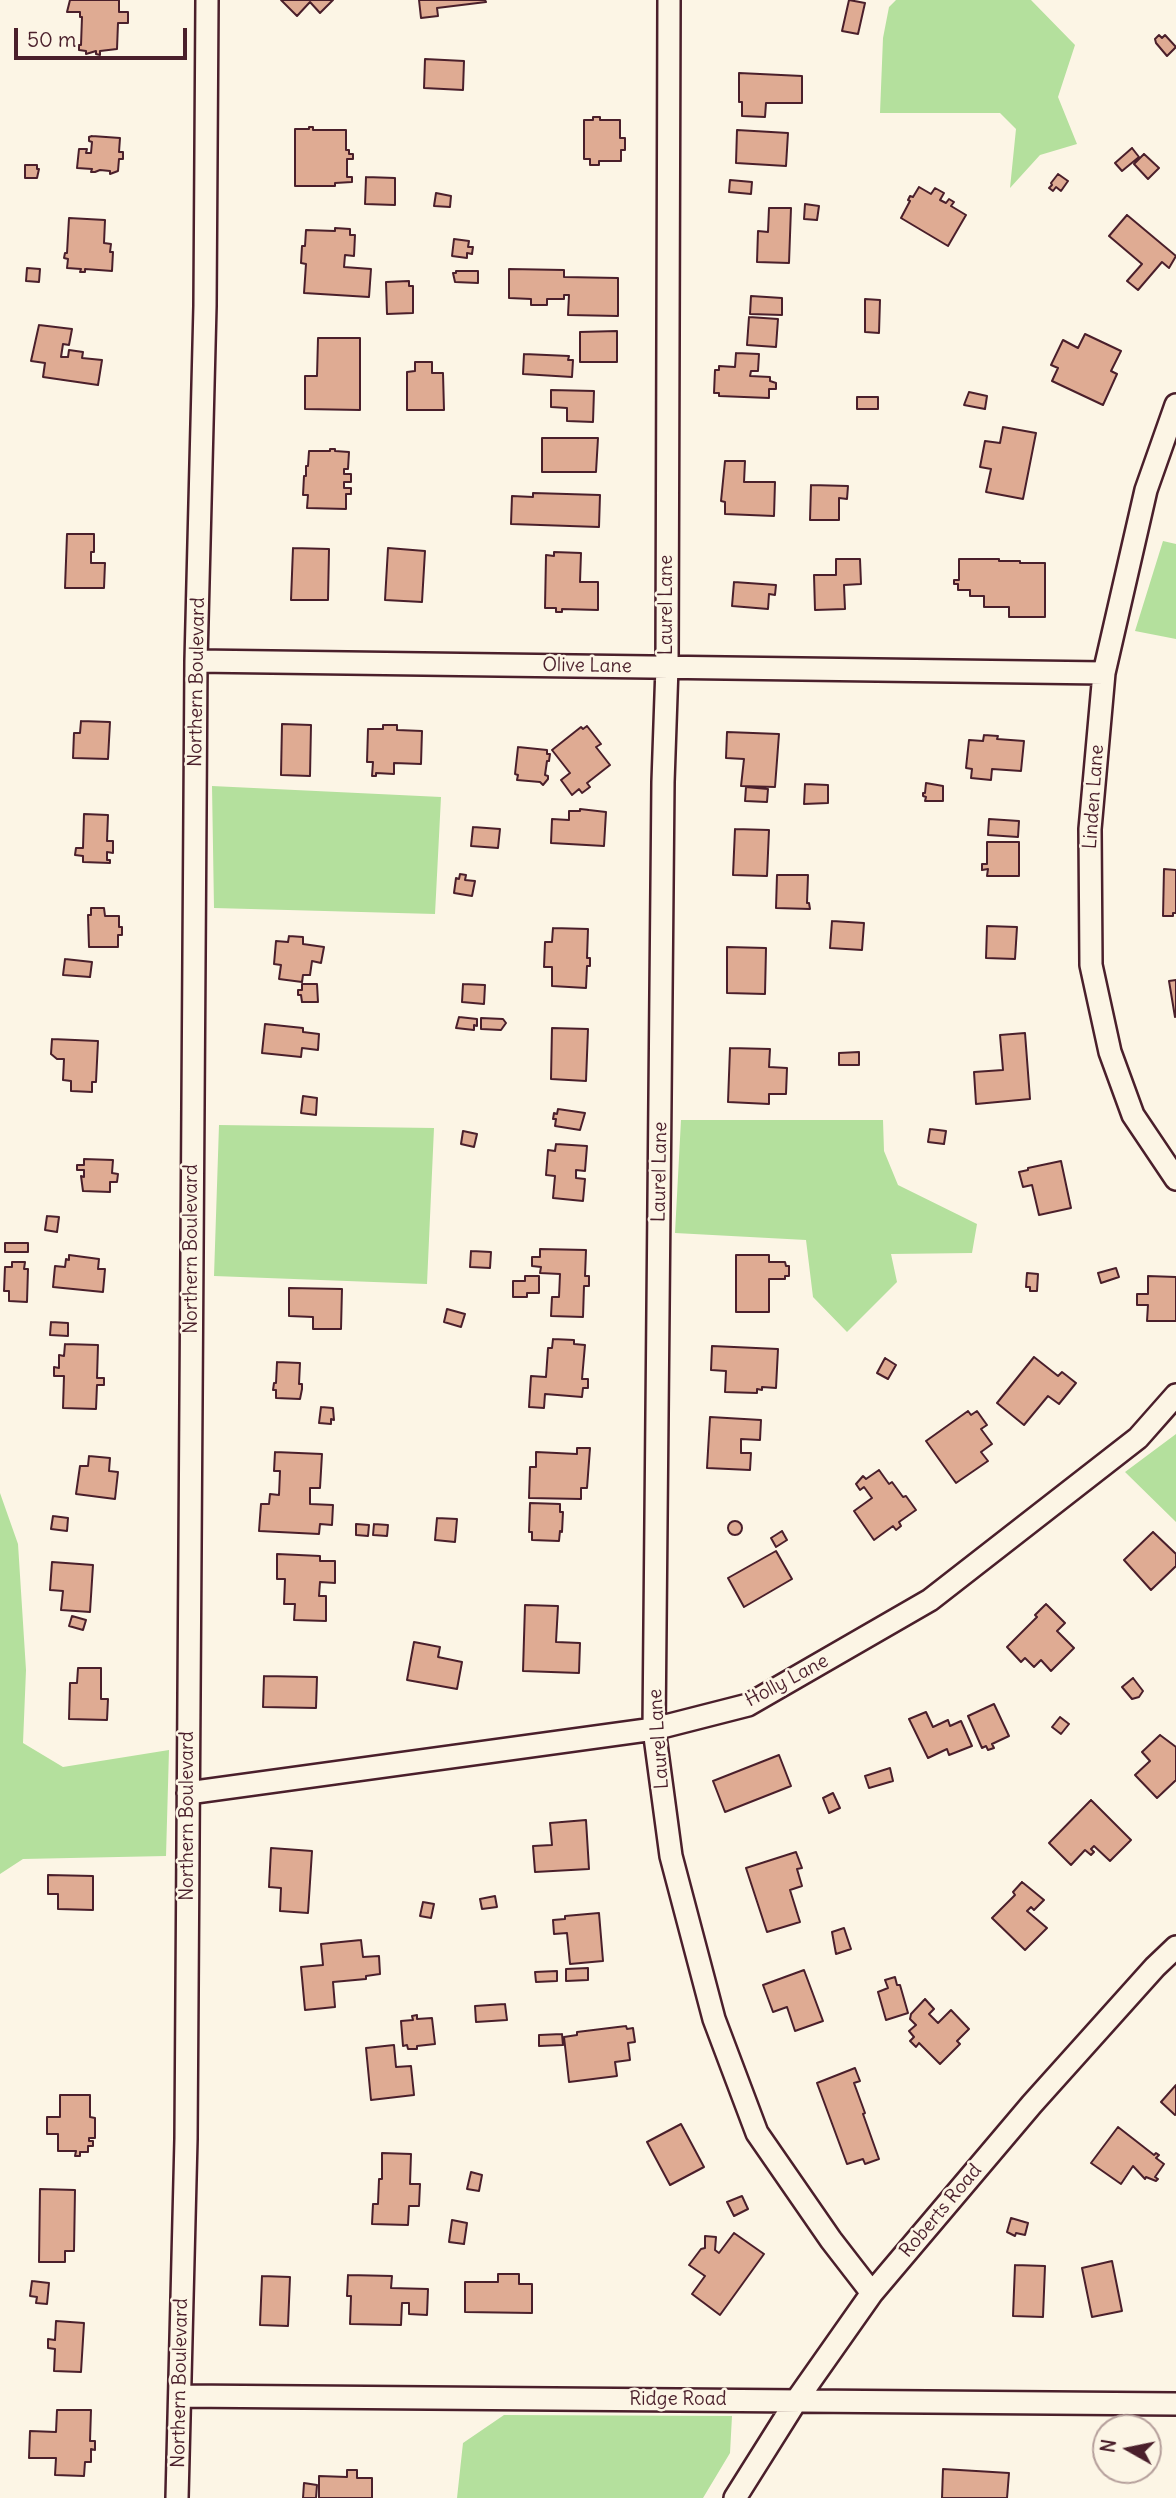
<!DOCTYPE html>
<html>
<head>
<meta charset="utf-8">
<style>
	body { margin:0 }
	#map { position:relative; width:1176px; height:2498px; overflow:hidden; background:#fcf5e5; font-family:Delius,sans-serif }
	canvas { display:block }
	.north { position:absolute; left:1092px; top:2414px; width:70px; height:70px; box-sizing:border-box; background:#fcf5e5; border:2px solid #b59f9b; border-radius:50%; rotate:279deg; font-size:19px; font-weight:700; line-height:28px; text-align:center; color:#4a1f2b }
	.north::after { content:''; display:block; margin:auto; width:24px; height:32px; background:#4a1f2b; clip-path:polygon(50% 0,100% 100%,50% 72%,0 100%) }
	.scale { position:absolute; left:14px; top:28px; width:173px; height:32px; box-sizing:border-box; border:4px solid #4a1f2b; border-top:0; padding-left:9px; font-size:21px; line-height:24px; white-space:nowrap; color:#4a1f2b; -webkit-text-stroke:5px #fcf5e5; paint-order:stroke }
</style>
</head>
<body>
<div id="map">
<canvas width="1176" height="2498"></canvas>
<div class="north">N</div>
<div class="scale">50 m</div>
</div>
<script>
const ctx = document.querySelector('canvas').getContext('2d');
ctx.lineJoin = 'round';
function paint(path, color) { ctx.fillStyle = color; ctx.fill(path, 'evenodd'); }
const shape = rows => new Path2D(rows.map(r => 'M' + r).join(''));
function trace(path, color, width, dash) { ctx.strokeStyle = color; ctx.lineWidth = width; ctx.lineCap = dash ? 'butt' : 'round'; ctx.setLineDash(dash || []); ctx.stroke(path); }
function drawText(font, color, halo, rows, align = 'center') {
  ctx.font = font + ' Delius,sans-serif'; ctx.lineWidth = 5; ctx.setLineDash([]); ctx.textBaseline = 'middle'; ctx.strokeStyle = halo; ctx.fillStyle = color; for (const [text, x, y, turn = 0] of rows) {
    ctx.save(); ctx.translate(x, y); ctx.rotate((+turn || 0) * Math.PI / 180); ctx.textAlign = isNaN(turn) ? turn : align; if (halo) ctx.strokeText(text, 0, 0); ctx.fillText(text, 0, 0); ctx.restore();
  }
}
paint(shape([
	[896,0,1031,0,1075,45,1058,97,1077,144,1040,155,1010,188,1016,129,1000,113,880,113,883,38,889,7],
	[1163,541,1176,544,1176,639,1135,631],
	[212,786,441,797,435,914,214,908],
	[681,1120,883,1120,884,1151,898,1185,977,1224,972,1253,891,1254,897,1282,847,1332,813,1297,806,1240,675,1233],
	[219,1125,434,1128,427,1284,214,1276],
	[1176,1434,1176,1522,1125,1472],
	[0,1493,18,1544,26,1670,23,1743,63,1767,169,1750,166,1856,23,1859,0,1874],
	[504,2415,732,2416,730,2453,703,2498,457,2498,463,2443]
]), '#b4e09d');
const building = shape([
	[70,0,119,0,119,12,128,12,128,23,118,23,117,49,100,51,100,55,96,54,96,51,86,54,86,51,79,50,79,45,81,45,82,17,80,17,80,12,67,12,70,0],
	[281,0,333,0,320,13,310,2,297,16,281,0],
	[419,0,485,0,486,2,437,8,438,16,421,18,419,0],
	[849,0,865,3,858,34,842,31,849,0],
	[1159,35,1162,38,1165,35,1176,47,1167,56,1156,43,1155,39,1159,35],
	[425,59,464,61,463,90,424,88,425,59],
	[739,73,802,76,802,103,766,103,765,117,742,116,742,102,739,102,739,73],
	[593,117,600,117,600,120,620,120,620,138,625,138,625,150,621,150,621,161,599,161,599,165,590,165,590,159,584,159,584,120,593,120,593,117],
	[309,127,313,127,313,130,346,130,346,150,349,150,349,154,353,154,353,159,347,159,347,177,352,177,352,182,335,183,335,186,295,186,295,129,309,129,309,127],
	[737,130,788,133,786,166,736,163,737,130],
	[92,136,120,138,119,152,123,152,123,159,119,159,118,171,110,174,110,171,100,170,95,172,91,172,92,169,77,168,79,149,87,149,86,153,91,153,92,142,89,141,89,137,92,136],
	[1132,148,1139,157,1122,171,1115,163,1132,148],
	[1144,154,1159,168,1148,179,1134,164,1144,154],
	[25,165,37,165,37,169,39,169,37,178,25,178,25,165],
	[1058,174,1068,181,1061,191,1056,187,1053,191,1049,188,1052,185,1051,183,1058,174],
	[366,177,395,178,395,205,365,204,366,177],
	[730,180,752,182,751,194,729,192,730,180],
	[919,187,931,194,935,188,944,193,940,200,946,203,949,199,954,202,951,206,966,215,948,246,901,218,910,201,908,200,910,196,913,197,919,187],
	[436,193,451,196,450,207,434,206,436,193],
	[805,204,819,206,817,220,804,219,805,204],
	[769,208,791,208,789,263,757,262,758,231,768,232,769,208],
	[1127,215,1176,256,1169,268,1162,262,1138,290,1127,281,1142,264,1109,236,1127,215],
	[69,218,105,220,104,243,111,244,110,252,113,252,112,271,85,269,85,272,80,272,81,269,67,268,68,259,64,258,65,253,67,253,69,218],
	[335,228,350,229,350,235,355,235,354,256,345,255,344,267,371,269,369,297,304,293,306,264,301,263,302,246,305,246,306,230,335,231,335,228],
	[454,239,469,241,468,247,473,247,472,254,467,253,467,258,452,256,454,239],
	[27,268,40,269,39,282,26,281,27,268],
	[509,269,564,270,564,277,618,278,618,316,568,315,569,295,564,295,564,299,547,299,547,305,531,305,531,299,509,298,509,269],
	[456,271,478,271,478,283,455,282,453,273,456,273,456,271],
	[409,281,409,286,413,286,413,313,387,314,386,282,409,281],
	[751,296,782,298,782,315,750,314,751,296],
	[865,299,880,300,879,333,865,332,865,299],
	[749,317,778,319,776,347,747,345,749,317],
	[39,325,72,329,69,345,63,344,61,357,68,357,69,350,83,352,82,358,102,360,98,385,43,377,45,363,31,361,39,325],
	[617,331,617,362,580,362,580,332,617,331],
	[1085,334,1121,351,1111,371,1117,374,1103,405,1052,381,1058,368,1051,365,1063,340,1078,348,1085,334],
	[318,338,360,338,360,410,305,409,305,376,317,376,318,338],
	[736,353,759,354,758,371,751,371,750,376,770,377,770,381,776,383,776,389,769,389,769,398,719,396,719,393,714,393,715,370,719,370,719,366,735,367,736,353],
	[524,354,569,356,568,360,573,360,572,377,523,374,524,354],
	[415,362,432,362,432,373,443,373,444,410,407,410,407,372,415,371,415,362],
	[551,390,594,391,593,422,567,421,567,408,551,407,551,390],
	[969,392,987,396,985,409,964,405,969,392],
	[857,397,878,397,878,409,857,409,857,397],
	[1003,427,1036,433,1023,499,986,492,991,469,980,467,985,441,1000,443,1003,427],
	[542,438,598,438,596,472,542,472,542,438],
	[330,449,335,449,335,451,349,452,348,469,344,469,344,474,351,474,351,482,344,482,344,488,351,488,351,494,346,494,346,509,307,508,308,495,303,495,304,476,306,476,306,466,308,466,309,451,330,451,330,449],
	[725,461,745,461,744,482,775,482,774,516,725,514,725,502,721,501,725,461],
	[811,485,848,486,847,499,839,498,839,520,810,520,811,485],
	[533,493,600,495,599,527,511,524,512,496,533,497,533,493],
	[67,534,94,534,94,552,91,552,91,563,105,563,104,588,65,588,67,534],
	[293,548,329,549,328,600,291,600,293,548],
	[388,548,425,551,422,602,385,600,388,548],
	[554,552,581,553,580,582,598,582,598,610,562,609,562,612,556,612,556,608,545,608,546,555,554,556,554,552],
	[836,559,860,559,861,584,844,585,845,609,815,610,814,575,836,575,836,559],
	[959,559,999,559,999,561,1020,561,1020,563,1045,563,1045,617,1009,617,1009,607,984,607,984,596,970,596,970,590,958,590,958,584,954,584,954,580,959,580,959,559],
	[734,582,776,585,775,595,769,594,768,609,732,606,734,582],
	[81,721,110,722,108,759,73,758,74,733,80,733,81,721],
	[282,724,311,725,310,776,281,775,282,724],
	[383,725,397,725,397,730,422,731,421,764,394,763,394,774,376,773,376,776,372,776,373,762,367,762,368,729,383,729,383,725],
	[587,726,601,744,596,747,610,765,587,783,590,787,582,793,579,789,572,795,561,780,570,773,552,750,581,727,583,729,587,726],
	[727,732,779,734,775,787,741,786,744,759,726,758,727,732],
	[984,735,998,736,997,739,1024,741,1021,771,992,769,991,780,971,778,972,769,966,768,969,740,983,741,984,735],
	[518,747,547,750,547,754,550,754,549,761,547,761,545,775,548,776,548,779,543,785,540,782,517,780,518,775,515,774,518,747],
	[926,783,943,786,943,801,925,801,926,797,923,796,923,793,925,793,926,783],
	[805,784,828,785,828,803,804,804,805,784],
	[746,787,768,789,767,802,745,801,746,787],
	[580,809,606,812,604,846,551,843,552,819,569,820,569,811,580,811,580,809],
	[84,814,108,815,107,841,113,841,113,853,107,852,107,860,110,860,110,863,83,862,83,856,75,855,76,848,83,848,84,814],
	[989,819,1019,821,1018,837,988,835,989,819],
	[473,827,500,829,498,848,471,846,473,827],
	[735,829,769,830,767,876,733,875,735,829],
	[987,842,1019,842,1019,876,987,876,988,869,982,870,982,864,987,864,987,842],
	[1164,869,1176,870,1176,913,1173,913,1173,916,1163,916,1164,869],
	[460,874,466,875,465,880,475,881,472,896,454,893,456,878,459,879,460,874],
	[777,875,808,875,807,903,809,903,810,909,776,908,777,875],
	[91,908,104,908,105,916,119,916,119,927,122,927,122,935,118,935,118,947,89,947,88,915,91,915,91,908],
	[832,921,864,923,862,950,830,948,832,921],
	[987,926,1017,927,1015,959,986,958,987,926],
	[553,928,588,929,587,958,590,958,590,966,587,966,586,988,552,986,552,967,544,967,545,942,552,942,553,928],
	[289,936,303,937,303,944,324,947,321,963,312,961,310,975,303,975,302,982,279,979,281,965,274,964,276,941,288,942,289,936],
	[727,947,766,948,765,994,727,993,727,947],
	[65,959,92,962,90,977,63,975,65,959],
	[1176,980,1176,1016,1175,1017,1169,981,1176,980],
	[302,984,317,984,318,1002,302,1002,301,995,298,995,298,990,302,990,302,984],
	[463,984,485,985,484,1004,462,1002,463,984],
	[459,1017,477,1019,477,1026,474,1025,474,1030,456,1028,459,1017],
	[481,1018,503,1019,506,1023,501,1030,481,1029,481,1018],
	[265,1024,303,1028,303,1032,319,1034,318,1050,302,1048,301,1057,262,1053,265,1024],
	[552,1028,588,1029,586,1081,551,1079,552,1028],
	[1025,1033,1030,1099,976,1104,974,1072,1003,1070,1000,1035,1025,1033],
	[52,1039,98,1041,96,1082,92,1082,92,1092,71,1091,71,1081,63,1080,64,1059,57,1059,51,1054,52,1039],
	[730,1048,770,1049,769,1067,787,1068,786,1094,769,1094,769,1104,728,1102,730,1048],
	[859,1052,859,1065,839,1065,839,1053,859,1052],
	[303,1096,317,1098,316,1115,301,1113,303,1096],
	[558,1109,585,1113,580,1130,555,1126,556,1119,553,1119,554,1113,557,1114,558,1109],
	[930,1129,946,1131,944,1144,928,1142,930,1129],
	[463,1131,477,1134,474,1147,461,1144,463,1131],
	[556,1144,587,1146,585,1171,576,1170,576,1178,585,1179,583,1201,553,1198,555,1176,546,1175,548,1150,555,1151,556,1144],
	[84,1159,113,1160,112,1173,118,1174,117,1182,110,1182,110,1192,83,1191,81,1176,84,1177,84,1170,77,1170,77,1165,84,1165,84,1159],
	[1061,1161,1071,1208,1039,1215,1032,1185,1023,1187,1019,1172,1028,1170,1028,1168,1061,1161],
	[47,1216,59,1217,57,1232,45,1230,47,1216],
	[5,1243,28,1243,28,1252,5,1252,5,1243],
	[540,1249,586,1250,585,1276,589,1276,589,1286,584,1286,583,1317,551,1316,552,1297,559,1297,560,1274,540,1273,541,1267,532,1266,532,1257,540,1257,540,1249],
	[471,1251,491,1252,490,1268,470,1267,471,1251],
	[69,1255,99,1259,98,1269,105,1269,103,1292,53,1287,55,1266,65,1267,66,1259,69,1260,69,1255],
	[736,1255,769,1255,769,1262,785,1262,786,1266,789,1266,789,1276,785,1276,785,1279,769,1279,769,1312,736,1312,736,1255],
	[12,1262,25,1262,24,1269,28,1269,27,1302,9,1301,9,1291,4,1291,5,1267,12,1267,12,1262],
	[1116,1268,1119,1277,1101,1283,1098,1273,1116,1268],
	[1027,1273,1038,1274,1037,1291,1030,1291,1030,1287,1026,1287,1027,1273],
	[525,1276,539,1276,539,1293,527,1293,527,1297,513,1297,513,1281,525,1281,525,1276],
	[1148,1276,1176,1277,1176,1321,1147,1321,1148,1305,1137,1305,1137,1294,1148,1294,1148,1276],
	[289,1288,342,1289,341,1329,313,1329,313,1317,289,1316,289,1288],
	[447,1309,465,1314,461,1327,444,1322,447,1309],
	[51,1322,68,1323,68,1336,50,1335,51,1322],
	[553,1339,574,1340,574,1344,585,1345,582,1379,588,1379,588,1388,583,1388,582,1397,545,1394,544,1408,529,1407,531,1376,546,1377,548,1348,552,1348,553,1339],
	[65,1344,98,1345,97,1378,104,1378,104,1385,97,1385,96,1409,63,1408,64,1376,54,1376,54,1367,59,1368,59,1355,64,1356,65,1344],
	[712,1346,778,1349,776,1388,762,1387,762,1390,757,1389,757,1393,725,1392,726,1371,711,1370,712,1346],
	[1034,1357,1058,1376,1062,1372,1076,1383,1059,1404,1048,1396,1024,1425,997,1403,1034,1357],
	[885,1358,896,1365,888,1379,877,1373,885,1358],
	[277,1362,300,1363,299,1384,302,1384,302,1389,300,1399,276,1398,276,1390,273,1390,274,1383,276,1383,277,1362],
	[321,1407,333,1408,334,1420,331,1419,331,1424,319,1423,321,1407],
	[968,1411,971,1415,977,1411,987,1425,981,1429,992,1444,981,1452,988,1461,956,1483,926,1441,968,1411],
	[710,1417,761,1420,760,1440,741,1439,741,1453,751,1453,750,1470,707,1468,710,1417],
	[577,1448,590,1448,587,1488,581,1488,581,1499,529,1498,530,1467,536,1467,536,1452,577,1454,577,1448],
	[275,1452,322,1454,320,1488,310,1488,310,1504,333,1505,332,1525,320,1524,319,1534,259,1531,261,1504,269,1504,270,1494,279,1495,280,1471,274,1471,275,1452],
	[89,1456,110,1458,109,1471,118,1472,115,1499,76,1494,80,1466,88,1466,89,1456],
	[879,1470,889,1484,892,1482,903,1497,906,1496,916,1510,899,1522,901,1526,896,1530,893,1526,874,1540,854,1511,872,1498,864,1487,860,1490,856,1484,863,1476,866,1479,879,1470],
	[530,1503,560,1504,560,1512,563,1512,562,1532,560,1531,559,1541,532,1540,532,1532,529,1532,530,1503],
	[53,1516,68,1518,67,1531,51,1529,53,1516],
	[437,1518,457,1519,455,1542,435,1540,437,1518],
	'728 1528a7 7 0 1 1 14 0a7 7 0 1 1-14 0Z',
	[356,1524,369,1525,368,1536,356,1535,356,1524],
	[374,1524,388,1525,387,1536,373,1535,374,1524],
	[782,1531,787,1540,776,1547,771,1538,782,1531],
	[1153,1532,1176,1554,1176,1566,1151,1590,1124,1560,1153,1532],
	[776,1551,792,1579,744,1607,728,1578,776,1551],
	[277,1554,320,1556,320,1561,335,1561,335,1583,320,1582,319,1596,326,1596,326,1621,294,1620,295,1604,284,1604,285,1579,277,1579,277,1554],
	[52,1562,93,1565,90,1612,61,1610,63,1591,50,1590,52,1562],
	[1046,1604,1065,1623,1057,1631,1074,1648,1051,1671,1041,1660,1034,1667,1025,1658,1021,1662,1007,1647,1037,1617,1035,1615,1046,1604],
	[525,1605,558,1606,556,1642,580,1643,579,1673,523,1671,525,1605],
	[72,1616,86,1620,83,1630,69,1626,72,1616],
	[414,1642,440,1647,438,1657,462,1662,457,1689,407,1680,414,1642],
	[78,1668,101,1668,101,1699,108,1699,107,1720,69,1719,70,1683,77,1683,78,1668],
	[264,1676,317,1677,316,1708,263,1707,264,1676],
	[1133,1678,1143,1691,1139,1697,1132,1699,1122,1687,1133,1678],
	[994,1704,1009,1736,992,1744,994,1748,988,1750,986,1746,982,1748,968,1716,994,1704],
	[926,1712,933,1727,948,1720,950,1726,961,1721,972,1746,949,1755,947,1749,928,1758,909,1719,926,1712],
	[1060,1717,1069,1724,1061,1734,1052,1727,1060,1717],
	[1160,1735,1176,1747,1176,1780,1157,1798,1135,1775,1150,1761,1142,1752,1160,1735],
	[779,1755,791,1786,725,1812,713,1781,779,1755],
	[890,1768,893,1781,869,1788,865,1776,890,1768],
	[833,1793,840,1808,829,1813,823,1798,833,1793],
	[1091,1800,1131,1840,1110,1861,1094,1846,1091,1849,1094,1852,1091,1855,1085,1850,1071,1865,1049,1843,1091,1800],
	[586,1820,589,1869,535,1872,533,1846,552,1845,550,1823,586,1820],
	[271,1848,312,1851,308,1913,280,1911,281,1888,269,1887,271,1848],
	[796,1852,802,1868,797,1869,802,1886,790,1890,800,1922,767,1932,746,1868,796,1852],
	[48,1875,93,1876,93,1910,58,1909,58,1894,48,1894,48,1875],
	[1022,1882,1044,1900,1034,1910,1031,1907,1027,1911,1047,1928,1025,1950,992,1918,1015,1895,1013,1892,1022,1882],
	[495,1896,497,1907,482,1909,480,1899,495,1896],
	[423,1902,434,1904,431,1918,420,1916,423,1902],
	[599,1913,603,1961,570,1964,567,1933,554,1934,553,1920,565,1919,565,1916,599,1913],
	[844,1928,851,1949,836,1954,832,1932,844,1928],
	[361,1940,363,1957,379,1956,380,1974,366,1976,366,1979,333,1982,335,2007,305,2010,301,1967,323,1965,321,1944,361,1940],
	[588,1968,588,1980,566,1981,566,1969,588,1968],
	[804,1970,823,2021,795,2031,787,2007,773,2012,763,1985,804,1970],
	[557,1971,557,1981,536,1982,535,1972,557,1971],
	[895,1977,897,1985,900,1985,908,2013,886,2020,878,1992,888,1988,885,1980,895,1977],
	[925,1999,934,2009,929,2014,938,2023,951,2010,969,2029,957,2041,960,2044,940,2064,919,2043,916,2047,910,2041,914,2037,909,2031,916,2025,910,2019,911,2014,925,1999],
	[505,2004,507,2020,476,2022,475,2006,505,2004],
	[417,2015,417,2019,432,2018,435,2044,417,2046,417,2049,408,2049,407,2045,403,2046,401,2021,413,2020,412,2016,417,2015],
	[626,2026,627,2029,633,2028,635,2042,628,2043,630,2060,615,2062,617,2076,569,2082,564,2037,577,2035,577,2032,626,2026],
	[562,2034,563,2045,539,2046,539,2035,562,2034],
	[394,2045,396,2067,411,2066,414,2095,371,2100,366,2048,394,2045],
	[855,2068,860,2081,854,2083,865,2113,863,2114,879,2159,865,2164,863,2159,847,2164,817,2083,855,2068],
	[1176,2085,1176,2114,1175,2115,1161,2102,1176,2085],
	[60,2095,90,2095,90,2117,95,2118,95,2138,89,2138,89,2141,93,2141,93,2146,88,2146,88,2152,80,2152,80,2156,75,2156,76,2151,58,2151,58,2134,47,2134,47,2117,60,2117,60,2095],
	[681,2124,704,2167,670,2185,647,2142,681,2124],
	[1118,2127,1154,2155,1156,2153,1159,2155,1156,2158,1164,2164,1155,2177,1158,2179,1156,2181,1146,2177,1145,2179,1133,2166,1121,2184,1091,2163,1118,2127],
	[382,2153,411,2154,410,2184,420,2184,419,2206,409,2206,408,2225,372,2224,373,2204,378,2204,379,2179,382,2179,382,2153],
	[471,2172,482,2175,479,2191,467,2189,471,2172],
	[40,2189,75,2190,74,2251,65,2251,65,2262,39,2262,40,2189],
	[742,2196,748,2209,734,2216,727,2202,742,2196],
	[1011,2218,1028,2223,1025,2235,1016,2233,1015,2236,1007,2232,1011,2218],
	[452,2220,467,2223,464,2244,449,2242,452,2220],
	[734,2233,764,2254,720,2315,692,2294,705,2276,689,2265,701,2249,705,2248,705,2236,716,2237,715,2250,719,2253,734,2233],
	[1112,2261,1122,2311,1092,2317,1082,2268,1112,2261],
	[1015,2265,1045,2266,1043,2317,1013,2316,1015,2265],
	[498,2274,519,2274,519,2284,532,2284,532,2313,465,2312,465,2282,498,2282,498,2274],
	[348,2275,392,2276,391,2288,428,2289,427,2315,409,2314,409,2303,402,2303,401,2325,350,2324,351,2296,347,2296,348,2275],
	[262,2276,290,2277,288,2326,260,2325,262,2276],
	[32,2281,49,2283,47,2304,36,2303,37,2297,30,2296,32,2281],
	[56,2321,84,2323,81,2372,54,2371,55,2349,48,2348,48,2339,55,2340,56,2321],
	[57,2410,91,2410,90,2441,95,2441,95,2450,91,2449,91,2462,85,2462,84,2476,55,2475,56,2458,29,2458,30,2431,56,2432,57,2410],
	[943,2469,1009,2473,1007,2498,942,2498,943,2469],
	[347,2470,357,2470,357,2478,372,2478,372,2498,319,2498,319,2476,347,2477,347,2470],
	[304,2483,317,2485,316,2498,303,2498,304,2483]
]);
paint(building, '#dfab93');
trace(building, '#4a1f2b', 2);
const street = shape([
	[669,0,667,667,663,782,654,1729,671,1856,714,2019,757,2133,831,2240,872,2293],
	[1176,405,1146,490,1104,673,1090,829,1091,965,1110,1052,1133,1115,1176,1179],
	[196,661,1104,673],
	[188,1793,654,1729,748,1705,930,1600,1138,1438,1176,1395],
	[180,2396,1176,2404],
	[177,2498,186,2139,196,661,205,306,207,0],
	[735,2498,796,2401,872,2293,1032,2104,1155,1967,1176,1947]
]);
trace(street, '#4a1f2b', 26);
trace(street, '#fcf5e5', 21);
drawText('19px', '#4a1f2b', '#fcf5e5', [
	["Laurel Lane",667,605,-90],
	["Olive Lane",587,666,1],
	["Northern Boulevard",197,682,-89],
	["Linden Lane",1094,797,-86],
	["Laurel Lane",660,1172,-89],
	["Northern Boulevard",192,1249,-90],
	["Holly Lane",787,1681,-28],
	["Laurel Lane",659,1739,-94],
	["Northern Boulevard",188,1816,-90],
	["Roberts Road",941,2211,-50],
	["Northern Boulevard",180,2383,-89],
	["Ridge Road",678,2400]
]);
</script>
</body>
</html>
